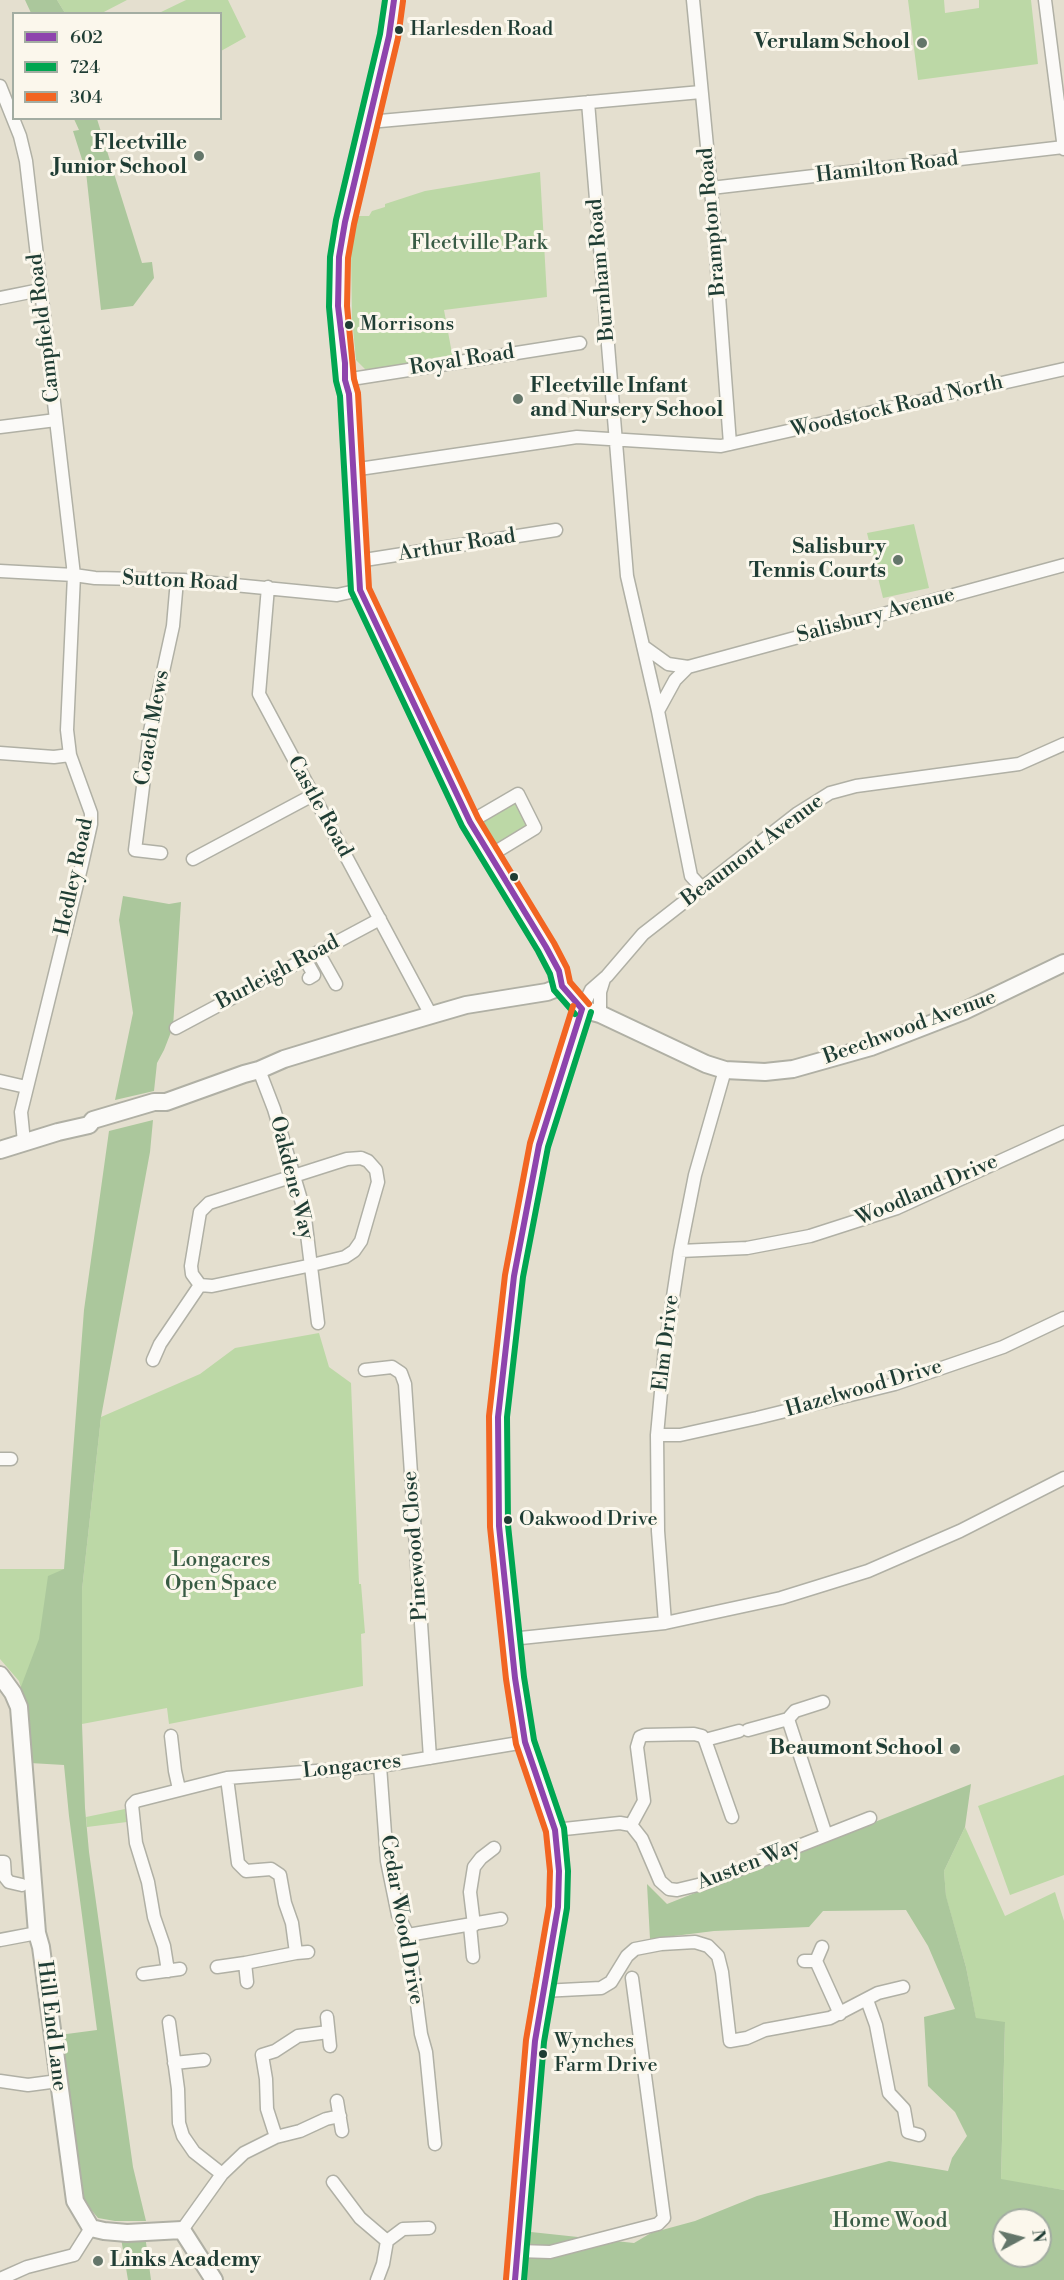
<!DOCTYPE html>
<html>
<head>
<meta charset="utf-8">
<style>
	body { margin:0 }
	#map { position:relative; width:1064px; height:2280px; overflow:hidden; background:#e4dfcf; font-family:"Libre Bodoni",serif }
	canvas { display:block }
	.legend { position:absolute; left:12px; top:12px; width:210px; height:108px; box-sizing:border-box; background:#fbf7ec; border:2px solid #a3ada2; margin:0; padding:8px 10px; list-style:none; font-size:18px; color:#1f3d34 }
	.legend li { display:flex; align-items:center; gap:12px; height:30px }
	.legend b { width:30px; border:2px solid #a3ada2 }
	.north { position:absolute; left:992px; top:2208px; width:60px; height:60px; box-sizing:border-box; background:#fbf7ec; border:2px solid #a3ada2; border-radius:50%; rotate:83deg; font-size:16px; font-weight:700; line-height:24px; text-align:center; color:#1f3d34 }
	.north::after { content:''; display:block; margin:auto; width:21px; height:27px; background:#64766a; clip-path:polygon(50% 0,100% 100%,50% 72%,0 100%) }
</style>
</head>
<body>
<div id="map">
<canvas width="1064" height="2280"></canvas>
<ul class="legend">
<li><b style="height:8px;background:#8e44ad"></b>602</li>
<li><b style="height:8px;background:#00a651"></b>724</li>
<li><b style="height:8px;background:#f26522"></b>304</li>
</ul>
<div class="north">N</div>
</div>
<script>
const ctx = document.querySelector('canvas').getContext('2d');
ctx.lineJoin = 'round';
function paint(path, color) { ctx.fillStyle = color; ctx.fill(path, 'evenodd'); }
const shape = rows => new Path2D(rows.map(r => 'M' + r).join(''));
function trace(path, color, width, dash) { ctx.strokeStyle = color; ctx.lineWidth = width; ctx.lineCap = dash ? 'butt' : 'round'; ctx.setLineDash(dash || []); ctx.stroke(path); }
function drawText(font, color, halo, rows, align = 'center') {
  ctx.font = font + ' "Libre Bodoni",serif'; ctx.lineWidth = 6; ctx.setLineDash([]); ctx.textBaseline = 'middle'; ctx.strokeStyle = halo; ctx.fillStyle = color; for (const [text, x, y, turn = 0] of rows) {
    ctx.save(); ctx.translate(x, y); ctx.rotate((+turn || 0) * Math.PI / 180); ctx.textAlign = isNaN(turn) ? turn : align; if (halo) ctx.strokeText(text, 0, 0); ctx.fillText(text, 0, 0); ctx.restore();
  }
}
paint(shape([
	[57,0,127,0,100,14,65,13],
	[186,0,228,0,246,37,221,51,220,14,159,13],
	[908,0,944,0,945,13,979,8,979,0,1031,0,1038,64,918,80],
	[540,172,547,297,444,310,453,359,367,371,356,360,352,318,351,248,355,216,369,216,372,211,385,207,385,204,425,191],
	[914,524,929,588,883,598,867,533],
	[518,795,533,825,490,851,473,819],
	[319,1333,329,1367,351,1383,359,1584,361,1584,365,1633,361,1634,363,1686,169,1724,167,1708,82,1724,82,1590,101,1417,200,1374,235,1348],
	[0,1569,64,1569,24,1698,19,1681,0,1659],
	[1064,1775,1064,1875,1010,1895,978,1806],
	[125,1809,127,1822,87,1827,86,1817],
	[965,1827,1005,1916,1055,1892,1064,1921,1064,2190,1001,2180,1005,2023,976,2019,966,1967,946,1897,944,1871]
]), '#bcd8a6');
paint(shape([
	[25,0,57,0,65,13,31,13],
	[74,119,97,119,142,263,152,262,154,278,133,306,101,310,86,172,73,131,79,130],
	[123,896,169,904,181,902,173,1027,164,1050,157,1063,154,1091,115,1100,133,1013,119,920],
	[153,1120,150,1152,101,1417,82,1590,82,1724,85,1808,89,1852,133,2167,146,2221,115,2221,98,2218,88,2206,80,2193,59,2035,97,2030,69,1816,64,1765,30,1763,19,1692,39,1639,48,1576,64,1569,84,1310,109,1131],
	[971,1784,965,1827,944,1871,946,1896,966,1967,976,2018,1005,2022,1001,2179,1064,2190,1064,2280,524,2280,531,2232,634,2243,651,2233,695,2221,757,2196,889,2161,948,2171,952,2158,967,2136,955,2112,928,2086,924,2017,955,2009,928,1946,906,1910,823,1911,809,1927,714,1931,650,1939,647,1884,667,1904],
	[1004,2220,1040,2220,1040,2256,1004,2256],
	[145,2235,151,2280,128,2280,121,2238]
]), '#abc79c');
const street = shape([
	[693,0,711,188,730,444],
	[1045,0,1064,149],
	[0,86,20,136,26,161,74,575,67,730,70,755,91,813,91,824,82,864,21,1112,24,1142],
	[588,102,627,576,658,711,691,876,702,888],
	[369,122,701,92],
	[711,188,1064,147],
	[0,298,40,290],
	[345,380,580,343],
	[0,427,56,420],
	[352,470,577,437,721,446,1064,369],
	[358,561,556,530],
	[0,571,74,575,95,578,183,580,337,595,360,590],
	[268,587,259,694,431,1015],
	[643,646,668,664,688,667,1064,565],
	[658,711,675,680,688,667],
	[0,753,54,757,70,755],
	[470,822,518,794,535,828,489,856],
	[161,853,135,850,150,731,173,626,177,580],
	[193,859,313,795],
	[318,952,336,984],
	[305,959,314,975,309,978],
	[582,1009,591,990,607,976,643,934,798,813,830,793,856,786,1019,764,1064,744],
	[600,1014,600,992,604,979],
	[176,1028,380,919],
	[259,1070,274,1109,304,1210,318,1323],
	[0,1081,26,1087],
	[361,1158,368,1161,376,1170,378,1182,361,1241,354,1251,345,1257,312,1265,212,1286,200,1285,192,1274,191,1266,200,1212,209,1203,347,1159,361,1158],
	[680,1251,747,1248,810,1236,897,1208,1064,1132],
	[153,1360,160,1344,200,1285],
	[365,1370,392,1367,401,1373,405,1384,430,1758],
	[657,1435,680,1435,757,1418,895,1384,1003,1347,1064,1318],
	[0,1459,11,1459],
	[665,1623,658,1531,657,1435,665,1349,680,1251,695,1175,725,1070],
	[511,1639,665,1623,781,1598,868,1571,960,1531,1064,1478],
	[823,1702,795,1711,788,1719,826,1835],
	[748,1730,788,1719],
	[171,1736,175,1771,179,1789],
	[705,1740,739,1731],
	[380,1766,387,1861,398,1915,408,1935,421,2034,426,2052,435,2144],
	[227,1778,238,1863,246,1871,271,1869,280,1875,285,1903,292,1923,296,1953,245,1963,247,1982],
	[631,1825,644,1801,637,1747,640,1737,645,1735,694,1734,702,1736,705,1740,732,1817],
	[555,1830,620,1823,631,1825,642,1839,660,1881,669,1889,677,1890,702,1884,870,1818],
	[0,1862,4,1862,5,1877,9,1882,22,1885],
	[474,1925,470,1892,474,1867,481,1858,494,1848],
	[470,1926,473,1957],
	[408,1935,501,1919],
	[0,1940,37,1933],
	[822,1947,816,1961,840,2014],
	[296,1953,308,1952],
	[804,1961,816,1961],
	[217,1967,245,1963],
	[168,1971,164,1946,154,1917,148,1882,136,1843,132,1805,136,1801,227,1778,380,1766,525,1742],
	[143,1974,180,1969],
	[542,1991,601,1988,611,1982,627,1956,635,1949,661,1944,695,1942,708,1946,718,1956,722,1972,730,2041,747,2038,765,2030,830,2018,878,1993,903,1987],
	[867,2000,876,2025,889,2093,904,2109,908,2132,919,2135],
	[327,2017,330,2046],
	[169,2022,178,2089,179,2123,183,2136,194,2152,222,2174],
	[174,2063,204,2060],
	[0,2081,28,2085,58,2081],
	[337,2101,342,2131],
	[276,2137,267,2109,266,2079,262,2055,275,2051,298,2036,328,2032],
	[333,2182,360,2218,387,2241,403,2229,429,2228],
	[182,2230,222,2174,244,2153,276,2137,300,2131,326,2119,340,2116],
	[518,2251,550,2252,658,2224,664,2218,632,1978],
	[0,2279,27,2267,74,2255,91,2228],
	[377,2280,383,2264,387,2241]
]);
const secondary = shape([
	[582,1009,600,1014,706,1064,725,1070,765,1072,793,1069,871,1047,964,1011,1064,963],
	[0,1150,58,1132,89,1125,93,1120,154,1102,166,1102,244,1074,259,1070,284,1059,356,1037,466,1005,547,992,562,986],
	[0,1675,13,1693,19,1707,37,1933,41,1947,75,2201,91,2228,104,2231,127,2233,182,2230,214,2280]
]);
const primary = shape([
	[394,0,389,36,345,222,339,257,338,306,345,363,345,380,349,394,360,590,470,822,546,947,559,971,562,986,573,997,582,1009,539,1145,514,1276,498,1417,499,1526,515,1678,525,1742,555,1830,559,1871,558,1907,542,1991,535,2041,515,2280]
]);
trace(street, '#b0b0a5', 15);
trace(secondary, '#b0b0a5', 20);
trace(primary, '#b0b0a5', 21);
trace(street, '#fbfaf8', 12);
trace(secondary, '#fbfaf8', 16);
trace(primary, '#fbfaf8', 18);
trace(shape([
	[394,0,389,36,345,222,339,257,338,306,345,363,345,380,349,394,360,590,470,822,546,947,559,971,562,986,582,1009],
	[515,2280,535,2041,558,1907,559,1871,555,1830,525,1742,515,1678,499,1526,498,1417,514,1276,539,1145,582,1009]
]), '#8e44ad', 6);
trace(shape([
	[385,0,380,34,336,220,330,257,329,307,336,381,340,396,351,591,462,826,538,951,550,974,554,990,575,1014],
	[524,2280,544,2042,567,1908,568,1871,564,1828,534,1740,524,1677,508,1525,507,1417,523,1277,548,1147,591,1012]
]), '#00a651', 6);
trace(shape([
	[403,1,398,38,354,224,348,258,347,306,354,379,358,393,369,588,478,818,554,943,567,968,570,982,589,1004],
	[506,2279,526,2040,549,1906,550,1871,546,1832,516,1744,506,1679,490,1527,489,1416,505,1275,530,1143,573,1006]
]), '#f26522', 6);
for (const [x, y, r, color] of [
	[399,30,5,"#1f3d34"],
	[922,43,6,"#64766a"],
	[199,156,6,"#64766a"],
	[349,325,5,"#1f3d34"],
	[518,399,6,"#64766a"],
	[898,560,6,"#64766a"],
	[514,877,5,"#1f3d34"],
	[508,1520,5,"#1f3d34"],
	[955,1749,6,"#64766a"],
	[543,2054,5,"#1f3d34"],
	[98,2261,6,"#64766a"]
]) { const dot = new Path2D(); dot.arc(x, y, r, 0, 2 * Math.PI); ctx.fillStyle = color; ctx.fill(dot); trace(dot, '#fbf7ec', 2); }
drawText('20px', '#1f3d34', '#fbf7ec', [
	["Harlesden Road",410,30],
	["Morrisons",360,325],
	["Oakwood Drive",519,1520],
	["Wynches",554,2042],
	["Farm Drive",554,2066]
], 'left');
drawText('bold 21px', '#1f3d34', '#fbf7ec', [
	["Verulam School",910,43],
	["Fleetville",187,144],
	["Junior School",187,168],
	["Fleetville Infant",530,387,"left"],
	["and Nursery School",530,411,"left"],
	["Salisbury",886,548],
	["Tennis Courts",886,572],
	["Beaumont School",943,1749],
	["Links Academy",110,2261,"left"]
], 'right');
drawText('21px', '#1f3d34', '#fbf7ec', [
	["Hamilton Road",887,168,-7],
	["Brampton Road",713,222,-95],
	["Burnham Road",602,270,-95],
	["Campfield Road",45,328,-97],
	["Royal Road",462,361,-9],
	["Woodstock Road North",897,407,-13],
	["Arthur Road",457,546,-9],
	["Sutton Road",180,582,3],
	["Salisbury Avenue",876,616,-15],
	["Coach Mews",153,728,-80],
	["Castle Road",319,807,61],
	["Beaumont Avenue",753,851,-37],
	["Hedley Road",75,877,-78],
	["Burleigh Road",278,973,-28],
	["Beechwood Avenue",910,1028,-20],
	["Oakdene Way",291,1178,76],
	["Woodland Drive",927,1191,-23],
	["Elm Drive",667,1343,-83],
	["Hazelwood Drive",864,1389,-16],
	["Pinewood Close",416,1546,-94],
	["Longacres",352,1767,-6],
	["Austen Way",749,1865,-21],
	["Cedar Wood Drive",401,1920,80],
	["Hill End Lane",51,2026,83]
]);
drawText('21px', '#385b44', '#fbf7ec', [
	["Fleetville Park",479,244],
	["Longacres",221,1561],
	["Open Space",221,1585],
	["Home Wood",890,2222]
]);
</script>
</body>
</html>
